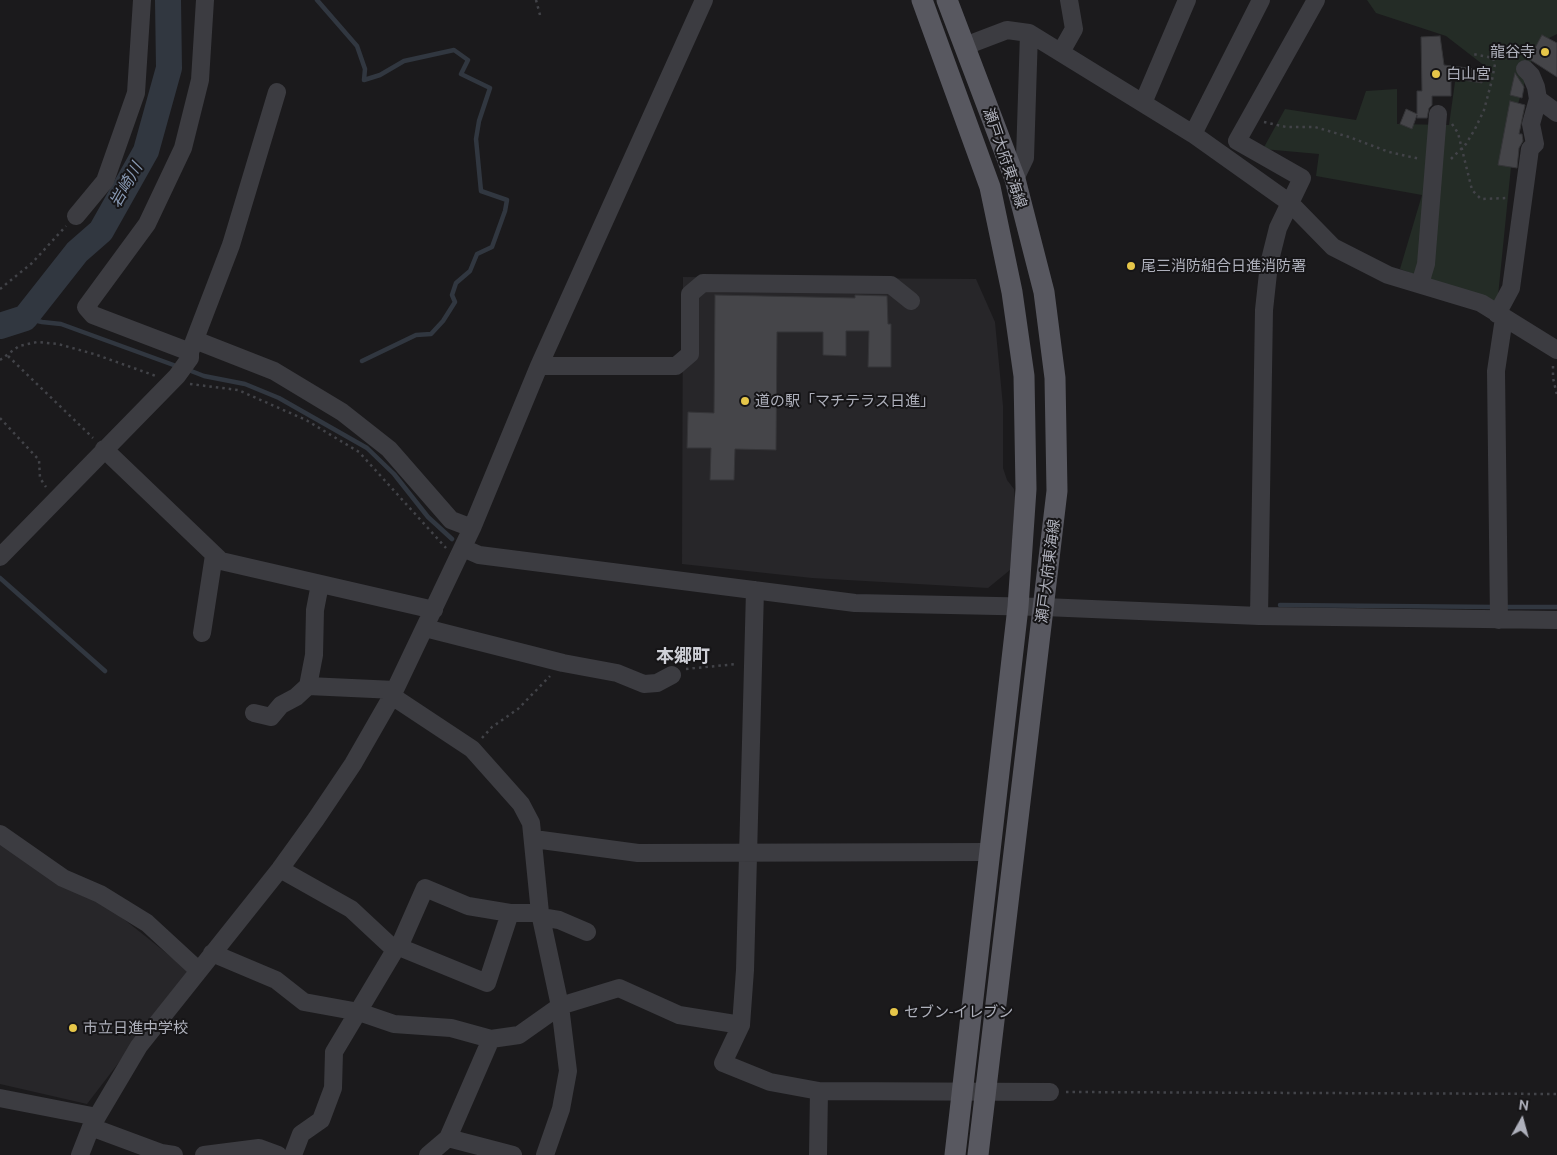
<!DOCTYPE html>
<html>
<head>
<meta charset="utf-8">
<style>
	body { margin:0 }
	#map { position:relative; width:1557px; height:1155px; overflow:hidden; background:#1b1a1c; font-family:Ubuntu,sans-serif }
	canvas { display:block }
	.north { position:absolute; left:1497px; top:1095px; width:50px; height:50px; -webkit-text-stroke:4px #161517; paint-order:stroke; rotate:7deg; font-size:14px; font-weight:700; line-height:20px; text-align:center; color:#aeb0bb }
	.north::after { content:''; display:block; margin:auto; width:18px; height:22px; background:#aeb0bb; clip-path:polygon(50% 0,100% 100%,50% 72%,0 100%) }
</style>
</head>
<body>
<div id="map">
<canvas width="1557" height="1155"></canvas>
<div class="north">N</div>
</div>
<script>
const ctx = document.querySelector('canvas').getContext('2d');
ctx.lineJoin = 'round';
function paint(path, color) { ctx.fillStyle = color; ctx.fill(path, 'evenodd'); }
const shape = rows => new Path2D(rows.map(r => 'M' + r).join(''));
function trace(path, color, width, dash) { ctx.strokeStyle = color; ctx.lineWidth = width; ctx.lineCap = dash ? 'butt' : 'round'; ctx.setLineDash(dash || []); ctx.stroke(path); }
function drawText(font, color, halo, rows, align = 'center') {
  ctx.font = font + ' Ubuntu,"Noto Sans JP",sans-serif'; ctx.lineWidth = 4; ctx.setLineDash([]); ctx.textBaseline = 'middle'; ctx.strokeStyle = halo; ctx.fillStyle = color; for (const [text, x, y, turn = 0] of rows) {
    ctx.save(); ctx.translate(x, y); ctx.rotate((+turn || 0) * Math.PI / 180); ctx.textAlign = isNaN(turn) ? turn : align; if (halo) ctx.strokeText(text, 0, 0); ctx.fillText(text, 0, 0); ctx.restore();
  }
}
paint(shape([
	[683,277,976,279,995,322,1003,406,1003,468,1007,480,1014,489,1015,498,1010,570,988,588,812,578,682,564],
	[0,843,86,889,189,971,87,1104,0,1084]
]), '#272629');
paint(shape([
	[1367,0,1557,0,1557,34,1537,44,1517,107,1497,306,1400,269,1422,195,1316,176,1319,154,1263,149,1285,109,1356,120,1366,91,1397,89,1397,124,1449,125,1455,82,1490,70,1446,36,1376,13]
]), '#242c26');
trace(shape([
	[317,0,357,46,365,69,364,80,380,75,404,61,454,50,468,60,461,74,490,88,479,121,476,139,481,191,507,200,505,211,492,247,477,254,470,271,456,283,452,295,455,302,443,321,431,334,416,335,362,361],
	[25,318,42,322,61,324,179,367],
	[186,369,204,376,245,384,279,398,367,448,394,474,428,517,452,539],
	[0,578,105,671],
	[1280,605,1496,607],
	[1503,607,1557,607]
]), '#313740', 4.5);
trace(shape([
	[0,326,25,318,77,252,101,231,146,151,169,68,168,0]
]), '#313740', 26);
const building = shape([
	[1542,35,1557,43,1557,77,1529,59,1542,35],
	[1440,36,1444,65,1484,70,1482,83,1451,78,1451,96,1432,96,1432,105,1429,108,1427,118,1417,118,1417,115,1412,129,1400,124,1406,109,1417,114,1417,91,1422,91,1421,37,1440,36],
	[1515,73,1524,87,1522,98,1510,95,1515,73],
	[1510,101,1525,105,1519,134,1522,134,1523,141,1519,148,1517,168,1498,165,1510,101],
	[715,295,855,298,855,295,887,296,888,324,891,324,891,367,868,367,869,331,846,331,846,356,823,355,823,332,777,332,776,450,735,449,734,480,710,480,711,448,687,448,688,412,714,413,715,295]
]);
paint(building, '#454549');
trace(building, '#353538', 1);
trace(shape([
	[536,0,540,15],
	[1264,122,1286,127,1315,127,1349,137,1389,152,1420,159],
	[1452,124,1458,133,1472,190,1481,199,1507,198],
	[1451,159,1466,144,1475,129,1484,110,1492,80,1495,64,1493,58,1473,54],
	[0,289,32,263,66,226],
	[8,356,93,438],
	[0,360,19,346,37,342,58,344,94,354,156,376],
	[1553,366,1553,378,1557,395],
	[190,384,238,390,306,420,359,452,446,548],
	[0,418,39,460,40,478,46,487],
	[686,669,737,664],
	[482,738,492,727,518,709,550,676],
	[1066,1092,1557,1094]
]), '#424348', 2.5, [2.5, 4]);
trace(shape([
	[965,46,1007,30,1029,33,1193,134,1290,203,1333,247,1388,275,1481,303,1557,350],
	[1061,52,1074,29,1069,0],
	[1538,99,1557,113],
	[1143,103,1187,0],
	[1193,134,1261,0],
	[1015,179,1025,158,1029,33],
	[76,216,105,181,136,93,142,0],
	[1420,284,1426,264,1438,114],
	[1497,314,1511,288,1530,149,1535,144,1531,124,1538,99,1536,87,1531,75,1525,69],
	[195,340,274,371,342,412,389,449,451,520,472,528],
	[190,352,93,315,86,307,147,224,183,148,200,80,205,0],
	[539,366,676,366,690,354,690,294,703,283,891,285,911,301],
	[104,449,221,561,434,610],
	[463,548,479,555,855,603,1044,607,1259,616,1557,620],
	[0,557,177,376,190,358,190,352,231,245,277,92],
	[755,590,745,970,741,1025,723,1063,770,1082,819,1091,1050,1092],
	[1259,616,1264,310,1269,264,1278,228,1302,178,1237,141,1316,0],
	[1499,620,1496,371,1504,318],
	[425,628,563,663,617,673,644,684,657,683,672,675],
	[202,633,214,555],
	[308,686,314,655,315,610,320,584],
	[392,696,472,749,521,804,531,823,540,913,560,1006,568,1071,561,1109,545,1155],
	[254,713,271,717,281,705,296,697,308,686,395,690],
	[0,834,63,878,100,894,147,923,198,970],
	[534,839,638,853,990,852],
	[280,869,351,909,395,950],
	[541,917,559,920,587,932],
	[399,947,487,983,510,913],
	[212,953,276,980,304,1002,359,1012,394,1024,451,1028,491,1039,519,1035,560,1006,619,988,679,1015,741,1025],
	[0,1098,97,1117],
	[91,1127,161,1153,174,1155],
	[448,1138,513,1155],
	[80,1155,91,1127,139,1046,280,869,316,819,353,764,392,696,472,528,539,366,704,0],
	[204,1155,259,1148,278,1155],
	[293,1155,301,1134,321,1120,333,1088,334,1052,395,950,399,947,425,888,468,906,510,913,540,913],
	[428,1155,448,1138,491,1039],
	[818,1155,819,1091]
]), '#3c3c41', 18);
trace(shape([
	[922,0,990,187,1012,292,1024,376,1026,489,1018,607,955,1155],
	[947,0,1015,179,1044,292,1055,378,1057,491,978,1155]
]), '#585860', 21);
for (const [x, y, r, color] of [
	[1545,52,5,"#e6c649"],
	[1436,74,5,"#e6c649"],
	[1131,266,5,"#e6c649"],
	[745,401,5,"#e6c649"],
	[894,1012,5,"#e6c649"],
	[73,1028,5,"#e6c649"]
]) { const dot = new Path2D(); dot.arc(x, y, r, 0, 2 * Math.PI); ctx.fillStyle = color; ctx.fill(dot); trace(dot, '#161517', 2); }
drawText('15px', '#aeb0bb', '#161517', [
	["龍谷寺",1535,52,"right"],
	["白山宮",1446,74],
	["尾三消防組合日進消防署",1141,266],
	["道の駅「マチテラス日進」",755,401],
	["セブン-イレブン",904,1012],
	["市立日進中学校",83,1028]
], 'left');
drawText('15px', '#aeb0bb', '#161517', [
	["瀬戸大府東海線",1005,158,71],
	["瀬戸大府東海線",1048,571,-83]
]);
drawText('italic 16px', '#8899b3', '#161517', [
	["岩崎川",126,185,-60]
]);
drawText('bold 18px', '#cfd0d7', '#161517', [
	["本郷町",683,656]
]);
</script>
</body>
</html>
